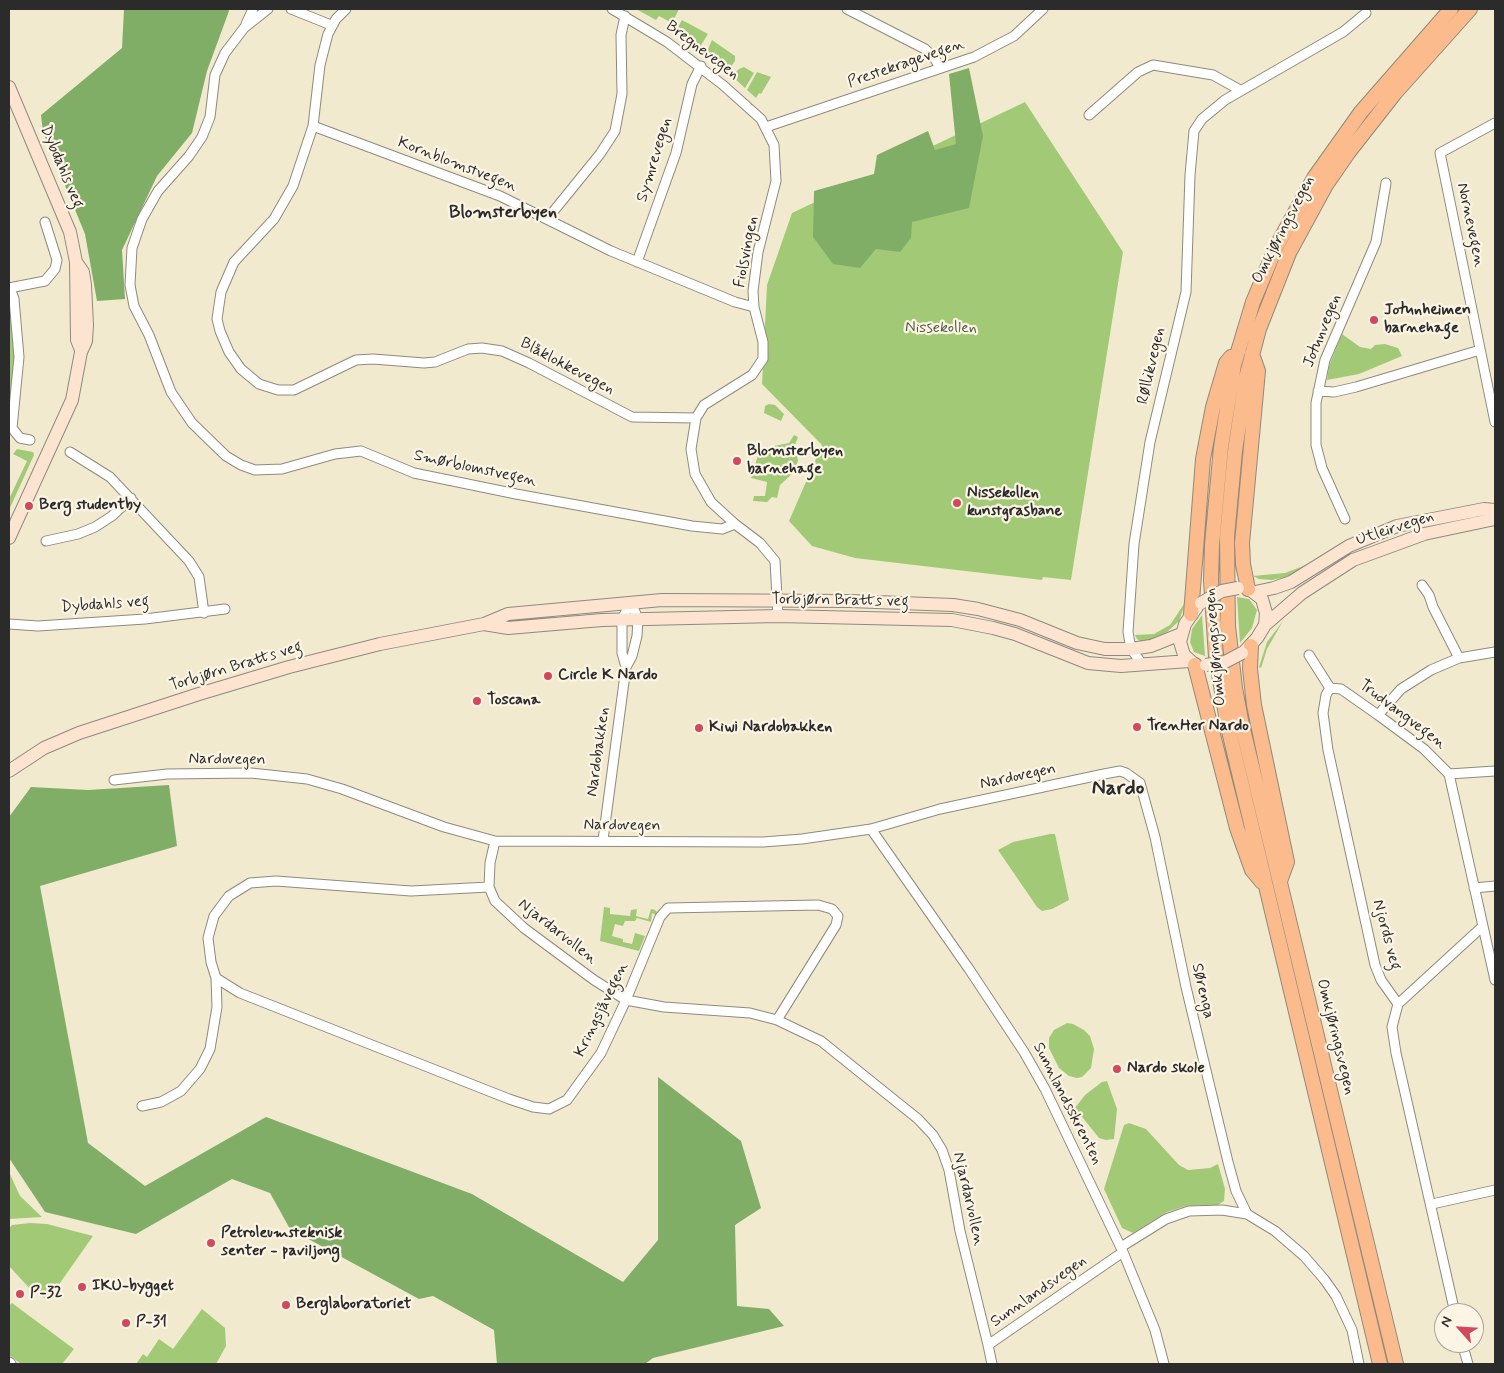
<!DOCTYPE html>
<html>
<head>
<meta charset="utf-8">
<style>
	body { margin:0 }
	#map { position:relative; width:1504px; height:1373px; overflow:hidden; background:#f2eacf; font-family:Mynerve,sans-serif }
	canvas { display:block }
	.frame { position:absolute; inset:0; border:10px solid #2b2b2b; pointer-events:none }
	.north { position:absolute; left:1434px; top:1303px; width:50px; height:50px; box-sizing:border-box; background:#fcf5e5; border:1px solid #a8a49b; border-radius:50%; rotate:296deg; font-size:14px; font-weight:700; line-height:20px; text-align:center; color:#2b2b2b }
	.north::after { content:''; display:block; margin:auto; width:18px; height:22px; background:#d1495b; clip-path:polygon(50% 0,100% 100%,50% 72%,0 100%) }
</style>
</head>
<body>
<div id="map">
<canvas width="1504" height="1373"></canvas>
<div class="frame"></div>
<div class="north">N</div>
</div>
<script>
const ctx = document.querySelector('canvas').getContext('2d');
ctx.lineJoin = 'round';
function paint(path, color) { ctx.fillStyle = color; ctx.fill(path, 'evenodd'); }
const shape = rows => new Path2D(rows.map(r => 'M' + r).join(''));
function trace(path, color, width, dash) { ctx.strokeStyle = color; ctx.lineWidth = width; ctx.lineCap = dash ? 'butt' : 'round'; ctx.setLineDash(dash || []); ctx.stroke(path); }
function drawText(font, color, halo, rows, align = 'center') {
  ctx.font = font + ' Mynerve,sans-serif'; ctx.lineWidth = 4.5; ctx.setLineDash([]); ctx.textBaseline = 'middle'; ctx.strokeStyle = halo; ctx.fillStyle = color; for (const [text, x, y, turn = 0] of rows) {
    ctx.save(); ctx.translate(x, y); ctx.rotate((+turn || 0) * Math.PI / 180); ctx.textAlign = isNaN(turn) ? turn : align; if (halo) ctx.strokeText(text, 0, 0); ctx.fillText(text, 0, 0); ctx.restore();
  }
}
paint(shape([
	[636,9,679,9,672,23,659,16,656,20],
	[682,20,708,34,698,50,674,34],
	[712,40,735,56,735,61,728,71,725,72,705,56],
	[744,67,754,73,745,88,735,79,734,76,738,74,736,72,739,69],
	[757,72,771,77,761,94,759,93,756,98,747,90],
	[1025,102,1123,252,1071,580,1043,577,1042,580,855,558,812,546,789,521,822,445,762,384,767,285,792,213],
	[9,298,12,303,16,360,9,424],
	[1342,334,1360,347,1371,349,1375,345,1385,344,1398,348,1402,356,1359,374,1327,380,1329,366],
	[769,404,775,405,784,414,781,421,764,413,765,406],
	[794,435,798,437,795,445,798,461,793,473,780,485,777,498,772,497,767,502,753,501,754,496,765,496,767,482,751,478,760,449,789,443],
	[17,449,33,452,34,455,9,510,9,499,27,461,13,454],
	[1306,565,1286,577,1272,580,1259,579,1253,576,1285,573],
	[1237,597,1249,599,1257,610,1252,628,1240,643],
	[1186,601,1179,621,1167,632,1150,641,1142,642,1137,639,1135,635,1154,634,1170,625],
	[1202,615,1205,656,1194,652,1190,642,1192,629],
	[1283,621,1267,649,1261,668,1259,667,1267,642],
	[1050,834,1055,834,1069,900,1052,909,1042,911,1037,907,998,850,1013,842],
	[604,907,610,908,610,914,630,916,631,910,637,909,636,916,648,919,651,909,655,910,657,912,656,915,652,913,651,922,637,918,635,921,625,921,623,926,615,924,612,936,623,939,623,942,632,944,635,933,645,936,639,951,600,941],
	[1067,1023,1073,1024,1084,1030,1090,1036,1094,1049,1091,1068,1082,1077,1077,1078,1069,1076,1059,1068,1049,1048,1049,1038,1054,1030],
	[1107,1081,1117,1109,1114,1139,1106,1140,1099,1138,1075,1108,1085,1095,1102,1082],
	[1129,1123,1146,1129,1179,1165,1188,1170,1210,1168,1218,1164,1225,1189,1224,1201,1218,1205,1186,1206,1167,1212,1133,1233,1122,1228,1104,1189,1124,1125],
	[9,1172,20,1196,42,1217,9,1219],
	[30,1223,47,1224,93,1236,48,1300,31,1290,9,1266,9,1228,12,1225],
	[12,1303,74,1349,62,1364,21,1364,9,1355,9,1306],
	[202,1309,225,1328,226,1346,216,1364,136,1364,143,1354,147,1357,159,1339,173,1349]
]), '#a2ca76');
paint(shape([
	[124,9,228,9,229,11,207,71,192,133,157,176,122,250,125,299,97,301,85,234,43,132,41,115,122,48],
	[969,68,983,136,969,208,912,222,911,238,900,252,876,249,860,268,833,264,813,237,814,191,874,174,877,155,928,131,935,150,956,144,949,74],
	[169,785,177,846,40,886,88,1143,145,1186,266,1117,472,1194,623,1282,658,1240,658,1077,741,1141,761,1208,735,1225,737,1306,769,1309,784,1326,653,1358,645,1364,497,1364,494,1330,433,1296,419,1299,290,1229,270,1193,232,1179,136,1234,45,1212,9,1158,9,817,31,787,88,790]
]), '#81ae67');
const minor = shape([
	[268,9,244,28,225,53,215,75,210,117,202,137,189,156,158,191,142,219,132,248,130,285,134,306,149,335,171,392,192,423,226,456,241,465,255,470,282,469,335,454,361,451,414,473,516,494,692,526,722,529,735,524],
	[291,9,331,25],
	[346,9,336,19,328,34,320,65,313,126,293,186,274,219,234,262,221,292,217,319,220,331,229,352,241,369,259,384,278,390,294,390,356,360,373,359,424,363,435,362,468,349,482,348,502,351,529,363,632,417,696,418],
	[612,9,667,42,723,85,761,119,774,145,776,181,758,252,753,291,754,307,763,342,763,359,752,375,704,405,696,418,691,449,695,474,711,502,735,524,760,543,775,561,778,616],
	[847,9,925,49,935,59,940,68],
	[246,24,253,9],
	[1089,115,1138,72,1153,65,1213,75,1240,90],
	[1495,123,1440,153,1495,422],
	[313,126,500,196,611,251,735,302,754,307],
	[766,127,974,57,1014,36,1043,9],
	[548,218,600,154,615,131,622,94,621,35,625,16],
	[637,262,676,153,692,84,701,66],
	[9,288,45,281,55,269,57,260,45,222],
	[10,288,14,299,19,357,12,428,20,438,30,440],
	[1318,391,1334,392,1356,387,1480,350],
	[70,452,110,477,189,561,199,577,204,613],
	[1345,519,1322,468,1316,445,1316,403,1325,360,1376,242,1386,183],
	[46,541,78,534,95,527,112,516,131,498],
	[1422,585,1429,595,1433,607,1459,658],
	[9,624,38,626,145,619,225,609],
	[1309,655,1330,688],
	[1143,665,1131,649,1128,632,1134,544,1150,442,1186,292,1190,175,1194,131,1202,119,1225,100,1343,32,1366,13],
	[626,667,632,656,637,636,638,619,631,602],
	[1330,688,1341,689,1378,715,1424,749,1449,774,1495,980],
	[1330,688,1326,695,1323,713,1328,750,1375,965,1381,980,1398,1004],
	[1378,715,1401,689,1431,670,1459,658,1495,652],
	[1449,774,1495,771],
	[114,780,167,774,251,773,307,779,342,789,444,827,495,841,763,842,802,839,871,829,940,809,1104,774,1120,771,1126,773,1140,783,1155,837,1186,987,1228,1162,1236,1191,1247,1214],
	[871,829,969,969,1024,1052,1045,1089,1123,1252,1155,1330,1164,1364],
	[603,840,626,667,622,653,622,619,631,602],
	[495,841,490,863,489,887,495,901,524,928,594,980,626,1000,664,1007,750,1013,777,1020,821,1041,918,1119,933,1135,942,1150,949,1170,960,1231,988,1345],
	[1474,888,1495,886],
	[216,978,240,993,509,1099,533,1107,549,1109,567,1100,601,1053,626,1000,660,917,668,908,818,905,832,909,838,916,836,925,777,1020],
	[142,1106,161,1102,181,1091,200,1069,210,1049,217,1007,216,978,211,962,208,938,214,916,229,896,250,883,276,881,411,891,489,887],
	[1432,1204,1495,1190],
	[1121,1247,1166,1219,1189,1211,1222,1210,1247,1214,1275,1231,1304,1256,1324,1279,1336,1296,1352,1330,1359,1364],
	[1455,1313,1396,1053,1392,1027,1398,1004,1483,926],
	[1462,1343,1468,1364],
	[992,1364,988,1345,1123,1252]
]);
const tertiary = shape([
	[9,1363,10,1364]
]);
const secondary = shape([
	[9,87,70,232,76,262,77,340,81,350],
	[9,538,72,400,81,352,86,341,87,325,85,285,83,272,76,262],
	[1255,592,1274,588,1291,582,1349,546,1397,526,1484,509,1495,510],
	[484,624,508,628,602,620,778,616,952,620,993,628,1015,634,1088,663,1121,666,1189,661],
	[1265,625,1302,593,1353,560,1424,534,1495,519],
	[1244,652,1257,638,1265,625,1266,613,1262,599,1249,589],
	[1194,664,1184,655,1180,642,1185,624,1197,607],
	[9,771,44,748,79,733,199,694,289,667,380,644,484,624,508,614,662,600,850,601,953,605,978,609,1020,620,1077,643,1105,649,1131,649,1151,646,1181,634]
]);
const trunk = shape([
	[1248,589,1243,564,1242,543,1258,371,1252,354],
	[1191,614,1203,459,1213,407,1226,363,1231,357],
	[1251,646,1250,669,1254,705,1287,862,1280,881],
	[1195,665,1237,828,1252,870,1262,882],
	[1380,1364,1228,727,1216,657,1211,581,1212,545,1221,447,1234,365,1253,302,1276,247,1314,178,1361,112,1451,9],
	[1396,1364,1242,725,1235,688,1228,626,1227,537,1235,451,1246,378,1259,329,1289,253,1326,185,1348,153,1395,93,1470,9]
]);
trace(minor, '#8e8a7d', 11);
trace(tertiary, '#8e8a7d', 13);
trace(secondary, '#8e8a7d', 14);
trace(trunk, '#8e8a7d', 16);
trace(minor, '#fff', 9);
trace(tertiary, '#fff', 11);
trace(secondary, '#fde4d1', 12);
trace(trunk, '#fbbb8c', 14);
const secondaryBridge = shape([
	[1201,603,1222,591,1238,588],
	[1206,665,1225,662,1242,653]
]);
trace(secondaryBridge, '#8e8a7d', 14, []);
trace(secondaryBridge, '#fde4d1', 12);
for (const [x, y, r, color] of [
	[1374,320,5,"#d1495b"],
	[737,461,5,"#d1495b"],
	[957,503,5,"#d1495b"],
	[29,506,5,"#d1495b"],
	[548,676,5,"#d1495b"],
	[477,701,5,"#d1495b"],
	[1137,727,5,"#d1495b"],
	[699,728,5,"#d1495b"],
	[1117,1069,5,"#d1495b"],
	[211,1243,5,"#d1495b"],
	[82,1287,5,"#d1495b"],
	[20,1294,5,"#d1495b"],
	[286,1305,5,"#d1495b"],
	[126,1323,5,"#d1495b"]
]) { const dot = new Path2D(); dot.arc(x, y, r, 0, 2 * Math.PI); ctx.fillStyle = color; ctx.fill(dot); trace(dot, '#fcf5e5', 2); }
drawText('16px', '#2b2b2b', '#fcf5e5', [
	["Bregnevegen",702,51,37],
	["Prestekragevegen",906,64,-19],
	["Symrevegen",655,160,-73],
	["Kornblomstvegen",457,165,21],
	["Dybdahls veg",61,167,67],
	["Nornevegen",1470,225,78],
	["Omkjøringsvegen",1284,230,-63],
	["Fiolsvingen",747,252,-79],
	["Jotunvegen",1323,331,-68],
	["Røllikvegen",1152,366,-77],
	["Blåklokkevegen",567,367,28],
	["Smørblomstvegen",475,469,12],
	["Utleirvegen",1395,529,-18],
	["Torbjørn Bratts veg",840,601,1],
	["Dybdahls veg",105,605,-4],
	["Omkjøringsvegen",1216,647,-95],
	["Torbjørn Bratts veg",236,667,-17],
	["Trudvangvegen",1402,715,37],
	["Nardobakken",599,752,-82],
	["Nardovegen",227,760,1],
	["Nardovegen",1018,777,-12],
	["Nardovegen",622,826,1],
	["Njardarvollen",557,932,38],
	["Njords veg",1386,935,75],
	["Sørenga",1202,991,77],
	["Kringsjåvegen",602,1010,-64],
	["Omkjøringsvegen",1335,1037,76],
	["Sunnlandsskrenten",1067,1104,63],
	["Njardarvollen",968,1199,77],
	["Sunnlandsvegen",1039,1292,-35]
]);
drawText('bold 16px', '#2b2b2b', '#fcf5e5', [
	["Jotunheimen",1384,311],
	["barnehage",1384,329],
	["Blomsterbyen",747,452],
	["barnehage",747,470],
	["Nissekollen",967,494],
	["kunstgrasbane",967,512],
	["Berg studentby",39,506],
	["Circle K Nardo",558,676],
	["Toscana",487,701],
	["TrenHer Nardo",1147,727],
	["Kiwi Nardobakken",709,728],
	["Nardo skole",1127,1069],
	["Petroleumsteknisk",221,1234],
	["senter - paviljong",221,1252],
	["IKU-bygget",92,1287],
	["P-32",30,1294],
	["Berglaboratoriet",296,1305],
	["P-31",136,1323]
], 'left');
drawText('16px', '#4f5b42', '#fcf5e5', [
	["Nissekollen",941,329]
]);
drawText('bold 18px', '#2b2b2b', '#fcf5e5', [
	["Blomsterbyen",503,213]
]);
drawText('bold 21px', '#2b2b2b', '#fcf5e5', [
	["Nardo",1118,790]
]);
</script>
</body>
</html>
